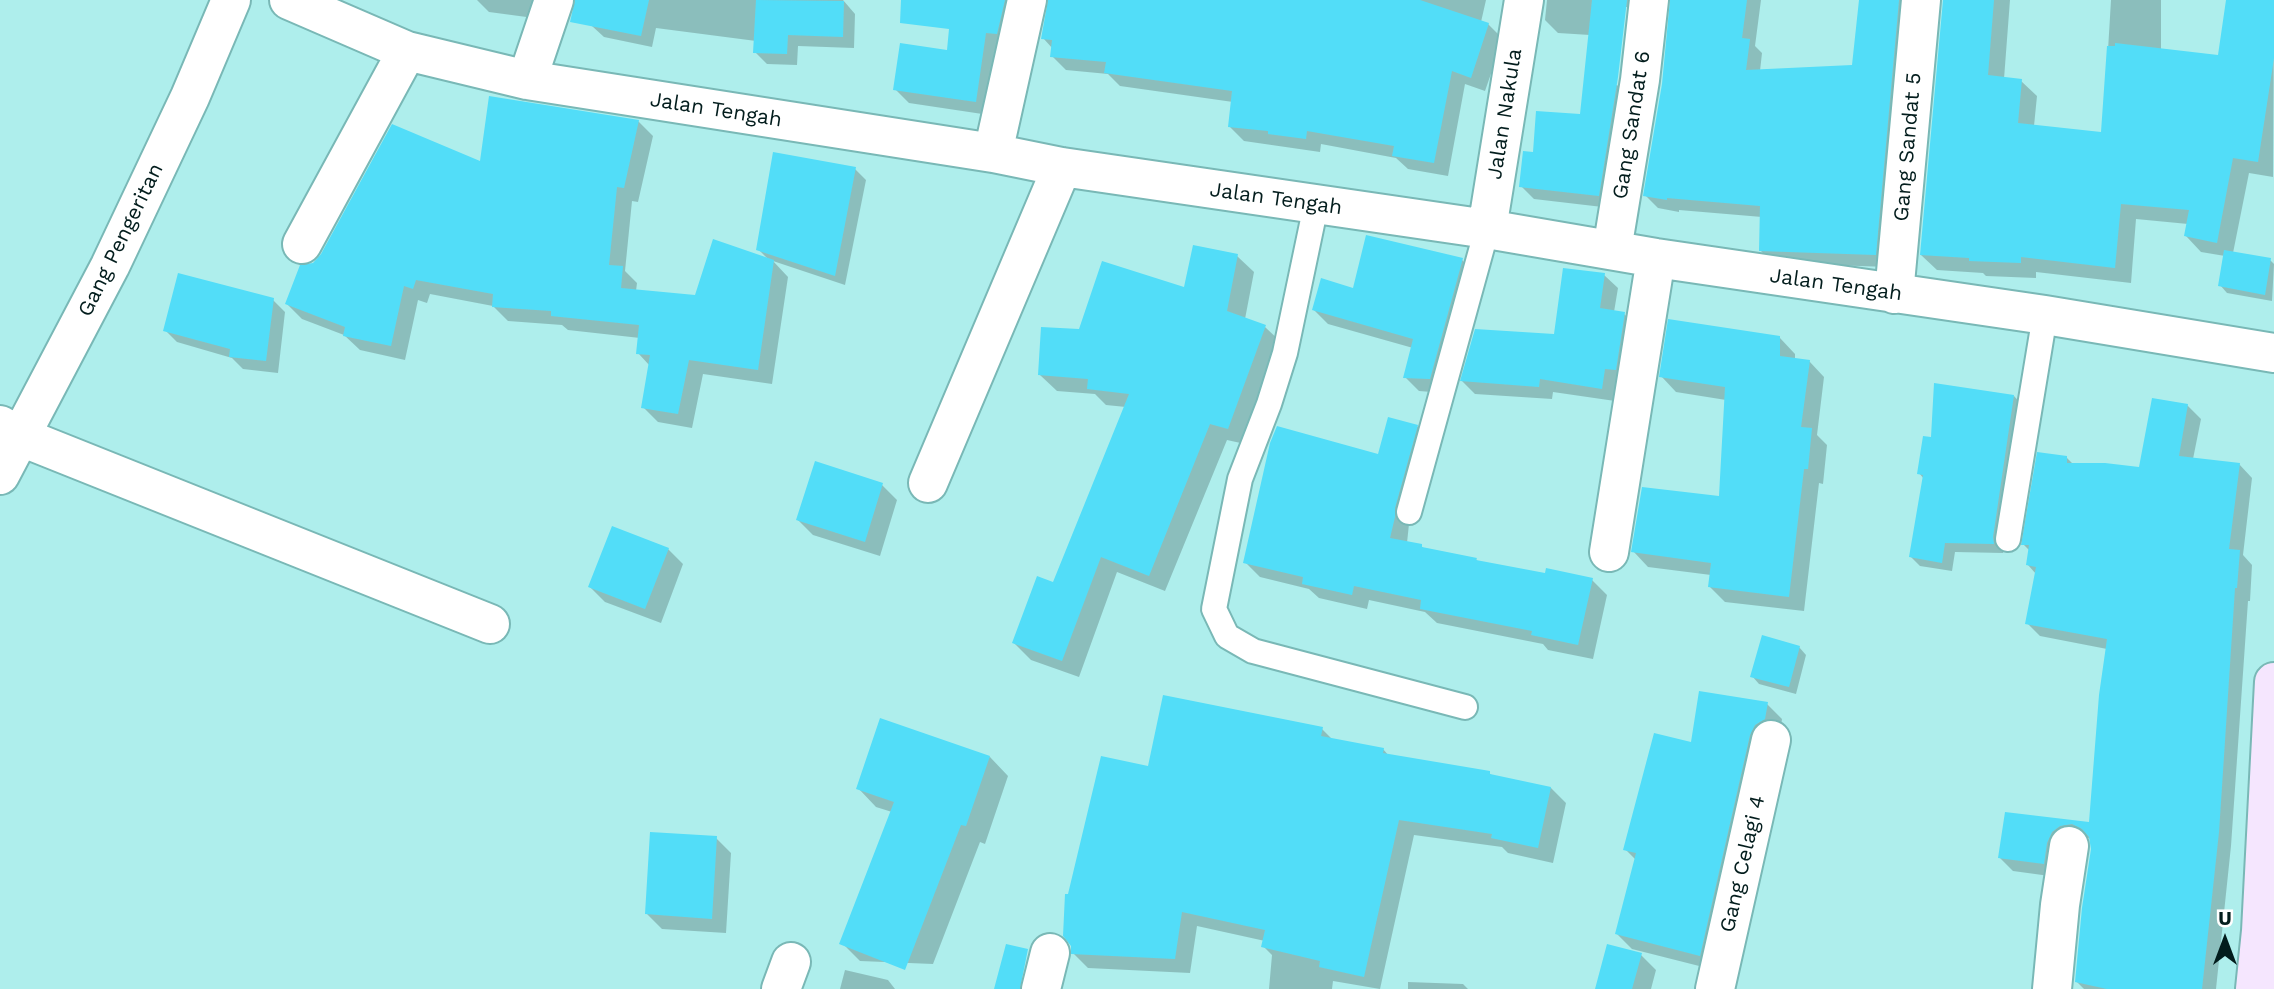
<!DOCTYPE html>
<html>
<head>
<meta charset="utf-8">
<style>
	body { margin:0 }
	#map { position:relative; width:2274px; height:989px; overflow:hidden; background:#aeeeec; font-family:"Work Sans",sans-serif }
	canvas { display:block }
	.north { position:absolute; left:2190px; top:905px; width:70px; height:70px; -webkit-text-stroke:5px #fff; paint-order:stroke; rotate:0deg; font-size:19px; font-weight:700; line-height:28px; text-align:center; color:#031d1d }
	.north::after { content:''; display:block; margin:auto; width:24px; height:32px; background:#031d1d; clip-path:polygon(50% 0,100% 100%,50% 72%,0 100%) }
</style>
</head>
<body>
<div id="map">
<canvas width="2274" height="989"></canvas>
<div class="north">U</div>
</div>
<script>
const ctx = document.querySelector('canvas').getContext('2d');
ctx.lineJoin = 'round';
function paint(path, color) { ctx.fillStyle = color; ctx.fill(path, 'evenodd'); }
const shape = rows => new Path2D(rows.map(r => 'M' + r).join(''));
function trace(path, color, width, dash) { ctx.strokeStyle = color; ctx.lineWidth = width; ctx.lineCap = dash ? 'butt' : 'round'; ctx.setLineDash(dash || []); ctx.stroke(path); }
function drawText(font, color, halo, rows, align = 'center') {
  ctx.font = font + ' "Work Sans",sans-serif'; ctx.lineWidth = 5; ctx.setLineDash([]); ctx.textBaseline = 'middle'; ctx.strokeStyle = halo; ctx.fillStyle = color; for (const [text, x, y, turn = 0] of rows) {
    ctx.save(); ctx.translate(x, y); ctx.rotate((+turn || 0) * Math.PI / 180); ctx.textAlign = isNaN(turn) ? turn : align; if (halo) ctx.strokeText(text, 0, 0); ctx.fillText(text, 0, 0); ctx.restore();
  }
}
paint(shape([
	[477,0,536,0,534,18,489,12],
	[598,0,843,0,855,14,854,48,798,46,797,65,767,64,755,52,756,41,656,28,652,47,604,37,592,26],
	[954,0,1024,0,989,115,909,103,895,89,948,52],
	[1050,0,1486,0,1481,22,1488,24,1503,39,1485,91,1465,84,1448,176,1408,169,1396,158,1321,144,1320,152,1244,141,1230,127,1233,102,1120,86,1108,74,1066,70,1052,56,1053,49,1043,38],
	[1547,0,1629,0,1640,11,1611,208,1534,199,1521,186,1534,154,1582,116,1590,35,1558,33,1545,20],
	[1625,7,1628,7,1619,86,1616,85],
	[1694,0,1761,0,1755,46,1762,53,1760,71,1853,67,1860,0,1917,0,1888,267,1773,263,1760,250,1762,217,1679,210,1679,212,1658,208,1645,195],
	[1944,0,2161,0,2161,50,2219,57,2228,0,2274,0,2273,177,2249,173,2233,253,2270,260,2274,264,2272,301,2227,293,2220,285,2225,256,2201,252,2186,236,2188,224,2136,219,2131,283,2036,272,2036,278,1986,276,1983,273,1937,270,1921,255],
	[2010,0,2111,0,2103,134,2034,126,2037,96,2021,81,2004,79],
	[638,121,653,136,638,202,632,201,625,271,637,283,636,291,696,296,769,260,758,249,855,169,866,180,845,285,773,261,788,277,772,384,703,374,692,428,658,422,643,407,650,366,638,353,640,338,568,330,562,325,508,321,493,306,430,294,427,303,418,300,405,360,360,350,344,335,302,319,287,304,314,265,482,164],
	[1237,256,1254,272,1245,319,1265,327,1282,343,1245,444,1227,440,1165,591,1117,572,1079,677,1031,660,1014,643,1054,584,1126,407,1106,405,1095,394,1057,391,1040,375,1080,331,1185,290],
	[1462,260,1476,274,1444,393,1419,391,1405,377,1413,348,1328,324,1314,310,1355,290],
	[1604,275,1618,288,1614,312,1624,314,1638,327,1615,401,1553,392,1552,399,1475,394,1462,381,1556,336],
	[273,300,285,312,278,373,243,369,232,358,177,342,165,330],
	[1780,338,1795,354,1795,360,1809,361,1824,377,1817,435,1827,445,1823,484,1819,483,1804,611,1725,602,1710,587,1711,575,1648,567,1633,551,1721,498,1726,400,1676,392,1661,376],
	[2014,396,2023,406,2003,553,1955,552,1952,571,1920,566,1910,556,1924,479,1919,473,1933,439],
	[2187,405,2201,419,2193,459,2239,464,2252,478,2243,555,2252,565,2250,601,2248,601,2231,846,2216,989,2084,989,2076,981,2092,849,2091,839,2086,837,2074,839,2057,877,2013,871,2000,858,2006,813,2090,824,2107,649,2040,636,2027,623,2036,574,2028,565,2030,551,2023,544,2067,458,2073,464,2140,469],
	[1417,426,1432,441,1409,524,1407,543,1421,546,1426,550,1476,559,1479,563,1546,575,1592,580,1607,595,1593,659,1548,650,1543,644,1437,623,1425,612,1369,600,1367,609,1319,598,1309,589,1260,577,1245,562],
	[882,485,897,500,880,556,813,535,798,520],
	[668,549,683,564,661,623,605,602,590,587],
	[1799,647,1806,655,1796,694,1759,684,1752,676],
	[1767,704,1782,719,1780,734,1715,970,1632,949,1617,934,1636,860,1625,849,1692,745],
	[1322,729,1333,740,1383,749,1389,756,1489,773,1493,776,1551,788,1566,803,1553,863,1508,853,1502,847,1414,835,1380,989,1333,981,1332,989,1269,989,1272,955,1263,946,1265,941,1197,926,1190,973,1088,968,1073,953,1070,896,1150,768],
	[990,757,1008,776,985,844,980,842,933,964,860,961,841,942,892,812,876,807,858,788],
	[716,838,731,853,726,933,662,929,647,914],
	[1641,955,1656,970,1651,989,1597,989],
	[845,970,888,980,895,989,840,989],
	[1408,982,1463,984,1468,989,1408,989]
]), '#0003');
paint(shape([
	[575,0,649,0,641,36,570,22],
	[756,0,844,1,843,37,788,35,787,54,753,53],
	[901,0,1005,0,997,34,986,33,976,102,893,90,900,43,947,50,949,29,900,23],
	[1048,0,1420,0,1489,23,1471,78,1452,71,1434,163,1392,156,1394,146,1307,131,1306,139,1268,134,1268,131,1228,127,1232,91,1104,73,1106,62,1050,57,1052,40,1041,39],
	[1592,0,1627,0,1618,77,1599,196,1519,187,1523,151,1533,152,1536,111,1580,114],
	[1670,0,1747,0,1742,38,1750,39,1746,70,1852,65,1859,0,1899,0,1876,255,1759,251,1760,206,1667,198,1667,200,1643,196,1662,84],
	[1943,0,1994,0,1988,75,2022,79,2018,123,2101,132,2107,46,2115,46,2115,43,2218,55,2226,0,2274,0,2274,58,2258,162,2233,158,2217,243,2184,236,2189,210,2121,204,2115,268,2021,257,2021,263,1969,261,1969,258,1920,255],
	[489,96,639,120,624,188,617,187,609,265,623,266,621,288,695,295,713,239,774,260,758,370,689,360,678,414,641,408,650,355,636,354,639,325,551,316,551,311,492,307,493,294,416,280,413,289,404,286,391,346,343,336,345,327,285,304,300,265,313,263,321,254,392,124,480,161],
	[773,152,856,167,835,276,756,250],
	[1366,235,1463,258,1430,379,1403,378,1413,339,1312,310,1321,278,1353,288],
	[1193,245,1238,254,1227,311,1266,325,1228,429,1210,424,1149,576,1101,557,1062,661,1012,643,1037,576,1053,582,1129,394,1087,389,1088,379,1038,375,1041,327,1079,329,1102,261,1184,287],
	[2224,250,2271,258,2265,295,2218,286],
	[1563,268,1605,273,1600,308,1625,312,1616,370,1605,369,1602,389,1540,379,1539,387,1460,381,1475,329,1554,334],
	[178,273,274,298,266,361,229,357,230,349,163,331],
	[1668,319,1780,336,1780,356,1810,360,1801,427,1812,428,1808,469,1804,469,1789,597,1708,587,1711,563,1631,552,1642,487,1719,496,1725,387,1659,377],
	[1934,383,2014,395,1993,537,1994,544,1945,543,1942,563,1909,557,1923,475,1917,474,1923,436,1931,437],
	[2152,398,2188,404,2179,456,2240,463,2229,549,2240,550,2237,588,2235,588,2219,832,2202,989,2107,989,2075,982,2082,908,2091,849,2089,837,2082,829,2072,824,2060,826,2052,832,2047,843,2044,864,1998,858,2005,812,2089,822,2099,695,2107,639,2025,624,2036,567,2026,565,2029,545,2021,545,2037,452,2067,456,2067,463,2105,463,2139,467],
	[1388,417,1418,425,1395,508,1395,517,1390,538,1422,544,1422,547,1477,558,1476,560,1545,573,1546,568,1593,578,1578,645,1531,635,1532,631,1420,609,1421,600,1354,586,1352,595,1302,584,1303,577,1243,563,1270,443,1277,426,1378,454],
	[815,461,883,483,865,542,796,520],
	[612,526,669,548,645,609,588,587],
	[1762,635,1800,646,1789,687,1750,677],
	[1699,691,1768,702,1765,719,1755,725,1750,735,1700,956,1615,934,1636,853,1623,850,1654,733,1691,742],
	[1163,695,1323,727,1321,736,1384,748,1383,753,1490,771,1490,774,1551,787,1538,848,1491,838,1492,834,1399,820,1364,977,1319,967,1320,961,1261,947,1265,930,1182,912,1175,959,1071,954,1071,946,1063,936,1065,894,1068,894,1101,756,1148,766],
	[880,718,990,756,966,826,961,825,905,970,839,944,894,802,856,789],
	[650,832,717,836,712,919,645,914],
	[1006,944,1028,949,1020,989,994,989],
	[1607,944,1642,953,1632,989,1595,989]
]), '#52ddf8');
const lane = shape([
	[1316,205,1285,353,1269,404,1240,479,1214,609,1227,636,1253,651,1465,707],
	[1409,512,1487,229],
	[2008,539,2045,315]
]);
const street = shape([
	[289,0,407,51,527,80,993,153,1062,167,1487,229,1656,258,2045,315,2274,353],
	[527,80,554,0],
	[993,153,1027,0],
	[1487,229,1524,0],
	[302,244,407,51],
	[1612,250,1640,80,1649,0],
	[1894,294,1921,0],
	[0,425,19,436,490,624],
	[0,475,110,266,190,97,231,0],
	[928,483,1062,167],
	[1609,552,1656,258],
	[781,989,791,962],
	[1041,989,1050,953],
	[1715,989,1771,740],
	[2052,989,2060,905,2069,846]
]);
const secondary = shape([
	[2255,989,2261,931,2274,682]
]);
trace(lane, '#79b8b6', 28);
trace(street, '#79b8b6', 42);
trace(secondary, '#79b8b6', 42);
trace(lane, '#fff', 24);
trace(street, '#fff', 38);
trace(secondary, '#f5e6fe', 38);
drawText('21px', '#031d1d', '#fff', [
	["Jalan Tengah",716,110,9],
	["Jalan Nakula",1505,114,-81],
	["Gang Sandat 6",1632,125,-81],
	["Gang Sandat 5",1908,147,-85],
	["Jalan Tengah",1276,199,8],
	["Gang Pengeritan",121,240,-64],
	["Jalan Tengah",1836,285,8],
	["Gang Celagi 4",1743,864,-77]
]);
</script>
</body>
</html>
